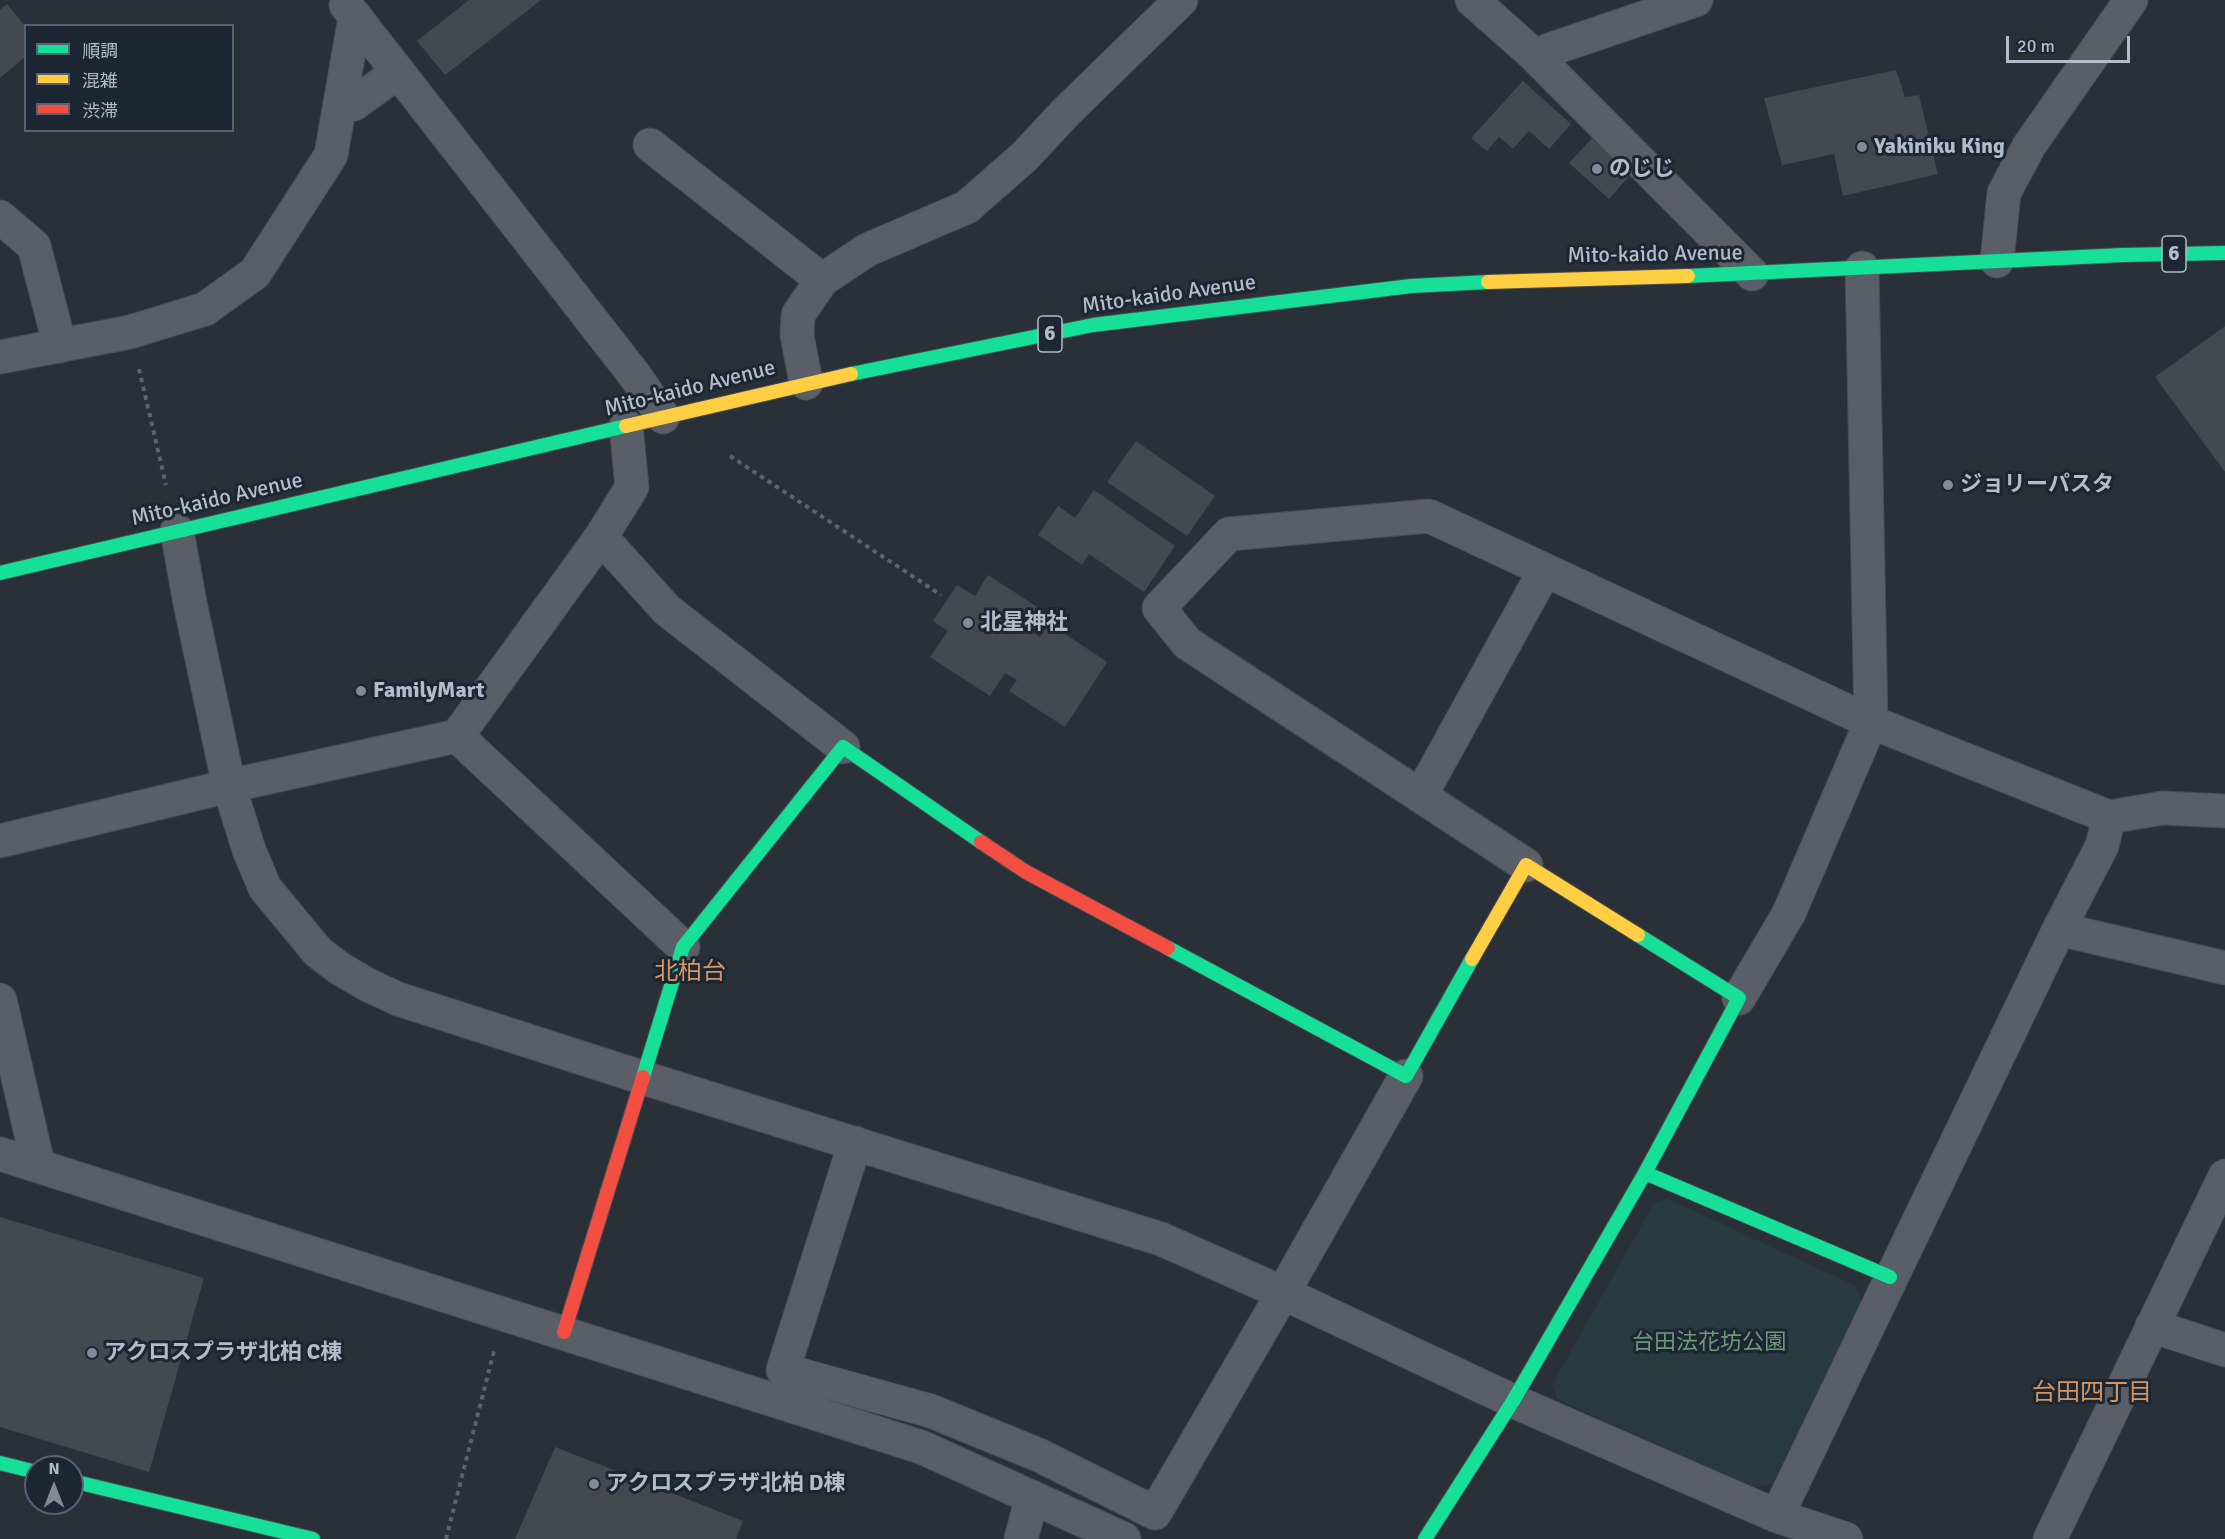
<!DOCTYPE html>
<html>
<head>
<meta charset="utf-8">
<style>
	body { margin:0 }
	#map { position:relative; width:2225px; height:1539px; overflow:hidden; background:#2a3038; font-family:Signika,"Noto Sans JP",sans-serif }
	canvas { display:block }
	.legend { position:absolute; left:24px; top:24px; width:210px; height:108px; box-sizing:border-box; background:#1d2633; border:2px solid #59626f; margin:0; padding:8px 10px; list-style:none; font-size:18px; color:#b4bcc9 }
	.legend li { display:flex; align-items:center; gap:12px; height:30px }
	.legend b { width:30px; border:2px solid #59626f }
	.north { position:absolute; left:24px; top:1455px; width:60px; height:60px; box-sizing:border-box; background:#1d2633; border:2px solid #59626f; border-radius:50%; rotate:0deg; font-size:16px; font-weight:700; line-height:24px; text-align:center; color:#b4bcc9 }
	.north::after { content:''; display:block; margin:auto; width:21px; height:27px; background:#848b96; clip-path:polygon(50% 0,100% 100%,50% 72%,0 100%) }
	.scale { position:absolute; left:2006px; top:36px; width:124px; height:27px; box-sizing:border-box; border:3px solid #b4bcc9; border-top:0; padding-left:8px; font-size:18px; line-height:21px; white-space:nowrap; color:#b4bcc9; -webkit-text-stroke:4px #1d2633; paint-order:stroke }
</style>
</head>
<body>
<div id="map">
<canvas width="2225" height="1539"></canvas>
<ul class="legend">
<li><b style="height:8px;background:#16e098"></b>順調</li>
<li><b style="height:8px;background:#ffcf43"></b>混雑</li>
<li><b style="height:8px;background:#f24e42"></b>渋滞</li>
</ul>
<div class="north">N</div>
<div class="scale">20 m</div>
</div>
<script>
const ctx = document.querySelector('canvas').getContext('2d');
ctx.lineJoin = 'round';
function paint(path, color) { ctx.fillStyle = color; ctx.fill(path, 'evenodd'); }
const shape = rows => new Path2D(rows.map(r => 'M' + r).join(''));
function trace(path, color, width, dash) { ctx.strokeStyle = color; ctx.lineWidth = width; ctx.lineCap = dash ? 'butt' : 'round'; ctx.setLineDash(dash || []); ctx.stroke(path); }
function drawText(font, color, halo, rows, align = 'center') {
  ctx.font = font + ' Signika,"Noto Sans JP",sans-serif'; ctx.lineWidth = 6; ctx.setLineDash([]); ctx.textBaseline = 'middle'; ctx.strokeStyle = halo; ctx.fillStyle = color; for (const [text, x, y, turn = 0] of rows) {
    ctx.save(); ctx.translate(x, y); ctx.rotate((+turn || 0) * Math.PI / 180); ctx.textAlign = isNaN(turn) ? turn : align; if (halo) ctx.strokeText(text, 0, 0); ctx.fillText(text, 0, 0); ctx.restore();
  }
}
paint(shape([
	[1668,1199,1854,1285,1862,1300,1773,1483,1755,1488,1557,1399,1552,1385,1654,1203]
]), '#273a3e');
paint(shape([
	[469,0,541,0,445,75,417,41],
	[7,4,26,27,26,56,0,78,0,10],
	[1896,70,1905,97,1919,95,1938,174,1843,196,1834,154,1782,165,1764,98],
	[1523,81,1571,124,1549,149,1529,131,1513,149,1499,137,1487,151,1471,138],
	[1592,138,1632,173,1609,199,1569,163],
	[2225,326,2225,472,2155,377],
	[1136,441,1215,496,1187,536,1107,482],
	[1094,490,1175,546,1144,592,1089,554,1082,565,1038,535,1058,506,1075,518],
	[988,575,1045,612,1032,632,1040,637,1049,623,1107,662,1065,727,1009,691,1017,680,1005,673,990,696,930,657,948,631,933,621,957,585,975,596],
	[0,1217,204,1278,149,1472,0,1427],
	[555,1447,743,1521,736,1539,515,1539]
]), '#444950');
const street = shape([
	[1472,0,1534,55,1752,274],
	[346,5,636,377,663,417],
	[1534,55,1696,0],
	[340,107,354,104,398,72],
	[650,145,822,280],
	[0,217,34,246,60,346],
	[1997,261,2004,193,2029,146,2131,0],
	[0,357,130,332,205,309,255,273,331,155,355,17],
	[806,383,797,335,798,315,822,280,867,250,967,207,1025,156,1066,112,1181,0],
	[177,531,190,603,229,786,249,850,265,888,318,952,339,968,368,985,398,999,644,1078,1161,1239,1283,1293,1513,1401,1777,1516,1846,1539],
	[601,537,667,610,843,747],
	[457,736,683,947],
	[1421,795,1545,570],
	[0,841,229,786,457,736,601,537,632,487,626,426],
	[1526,865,1187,643,1159,608,1229,534,1429,516,1871,722,2109,817,2163,808,2225,811],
	[2059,929,2102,846,2109,817],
	[1739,998,1789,913,1871,722,1862,268],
	[0,1000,38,1164],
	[855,1143,783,1370,931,1411,1041,1456,1155,1513,1283,1293,1406,1076],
	[0,1154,921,1447,1124,1539],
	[2152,1326,2225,1350],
	[1777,1516,2059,929,2225,968],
	[1021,1539,1032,1497],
	[2050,1539,2225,1176]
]);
const fast = shape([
	[1688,276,2123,255,2225,253],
	[851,374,1093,325,1411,286,1488,282],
	[0,573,626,426],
	[1638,935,1739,998,1645,1173,1890,1277],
	[1168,948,1406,1076,1472,959],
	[643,1077,683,947,843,747,981,842],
	[0,1463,36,1472],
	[72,1481,313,1539],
	[1425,1539,1513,1401,1645,1173]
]);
const slow = shape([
	[1488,282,1688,276],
	[626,426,851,374],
	[1472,959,1526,865,1638,935]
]);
const jam = shape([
	[981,842,1026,872,1168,948],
	[564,1332,643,1077]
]);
trace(street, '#484c53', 35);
trace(fast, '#484c53', 16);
trace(slow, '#484c53', 16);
trace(jam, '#484c53', 16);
trace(shape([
	[139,369,166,485],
	[730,456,941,595],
	[446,1539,494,1351]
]), '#5d636a', 4, [4.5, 4.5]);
trace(street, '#5a5e66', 33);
trace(fast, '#16e098', 14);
trace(slow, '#ffcf43', 14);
trace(jam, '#f24e42', 14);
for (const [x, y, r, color] of [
	[1862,147,6,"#848b96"],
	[1597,169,6,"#848b96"],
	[1948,485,6,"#848b96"],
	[968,623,6,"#848b96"],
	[361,691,6,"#848b96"],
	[92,1353,6,"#848b96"],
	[594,1484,6,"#848b96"]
]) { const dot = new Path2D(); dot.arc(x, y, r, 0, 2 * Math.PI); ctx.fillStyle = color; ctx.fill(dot); trace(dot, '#1d2633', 2); }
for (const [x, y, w] of [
	[2174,254,24],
	[1050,334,24]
]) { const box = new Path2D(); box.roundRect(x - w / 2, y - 18, w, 36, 4.5); ctx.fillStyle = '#1d2633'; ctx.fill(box); trace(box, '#b4bcc9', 1.5); }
drawText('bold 21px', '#b4bcc9', null, [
	["6",2174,254],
	["6",1050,334]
]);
drawText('bold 22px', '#b4bcc9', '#1d2633', [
	["Yakiniku King",1874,147],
	["のじじ",1609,169],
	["ジョリーパスタ",1960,485],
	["北星神社",980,623],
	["FamilyMart",373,691],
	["アクロスプラザ北柏 C棟",104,1353],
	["アクロスプラザ北柏 D棟",606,1484]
], 'left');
drawText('22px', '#b4bcc9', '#1d2633', [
	["Mito-kaido Avenue",1655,255,-1],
	["Mito-kaido Avenue",1169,295,-8],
	["Mito-kaido Avenue",690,389,-14],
	["Mito-kaido Avenue",217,500,-13]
]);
drawText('22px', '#6b9a76', '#1d2633', [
	["台田法花坊公園",1709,1343]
]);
drawText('24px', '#d59563', '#1d2633', [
	["北柏台",690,973],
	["台田四丁目",2092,1394]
]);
</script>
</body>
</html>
